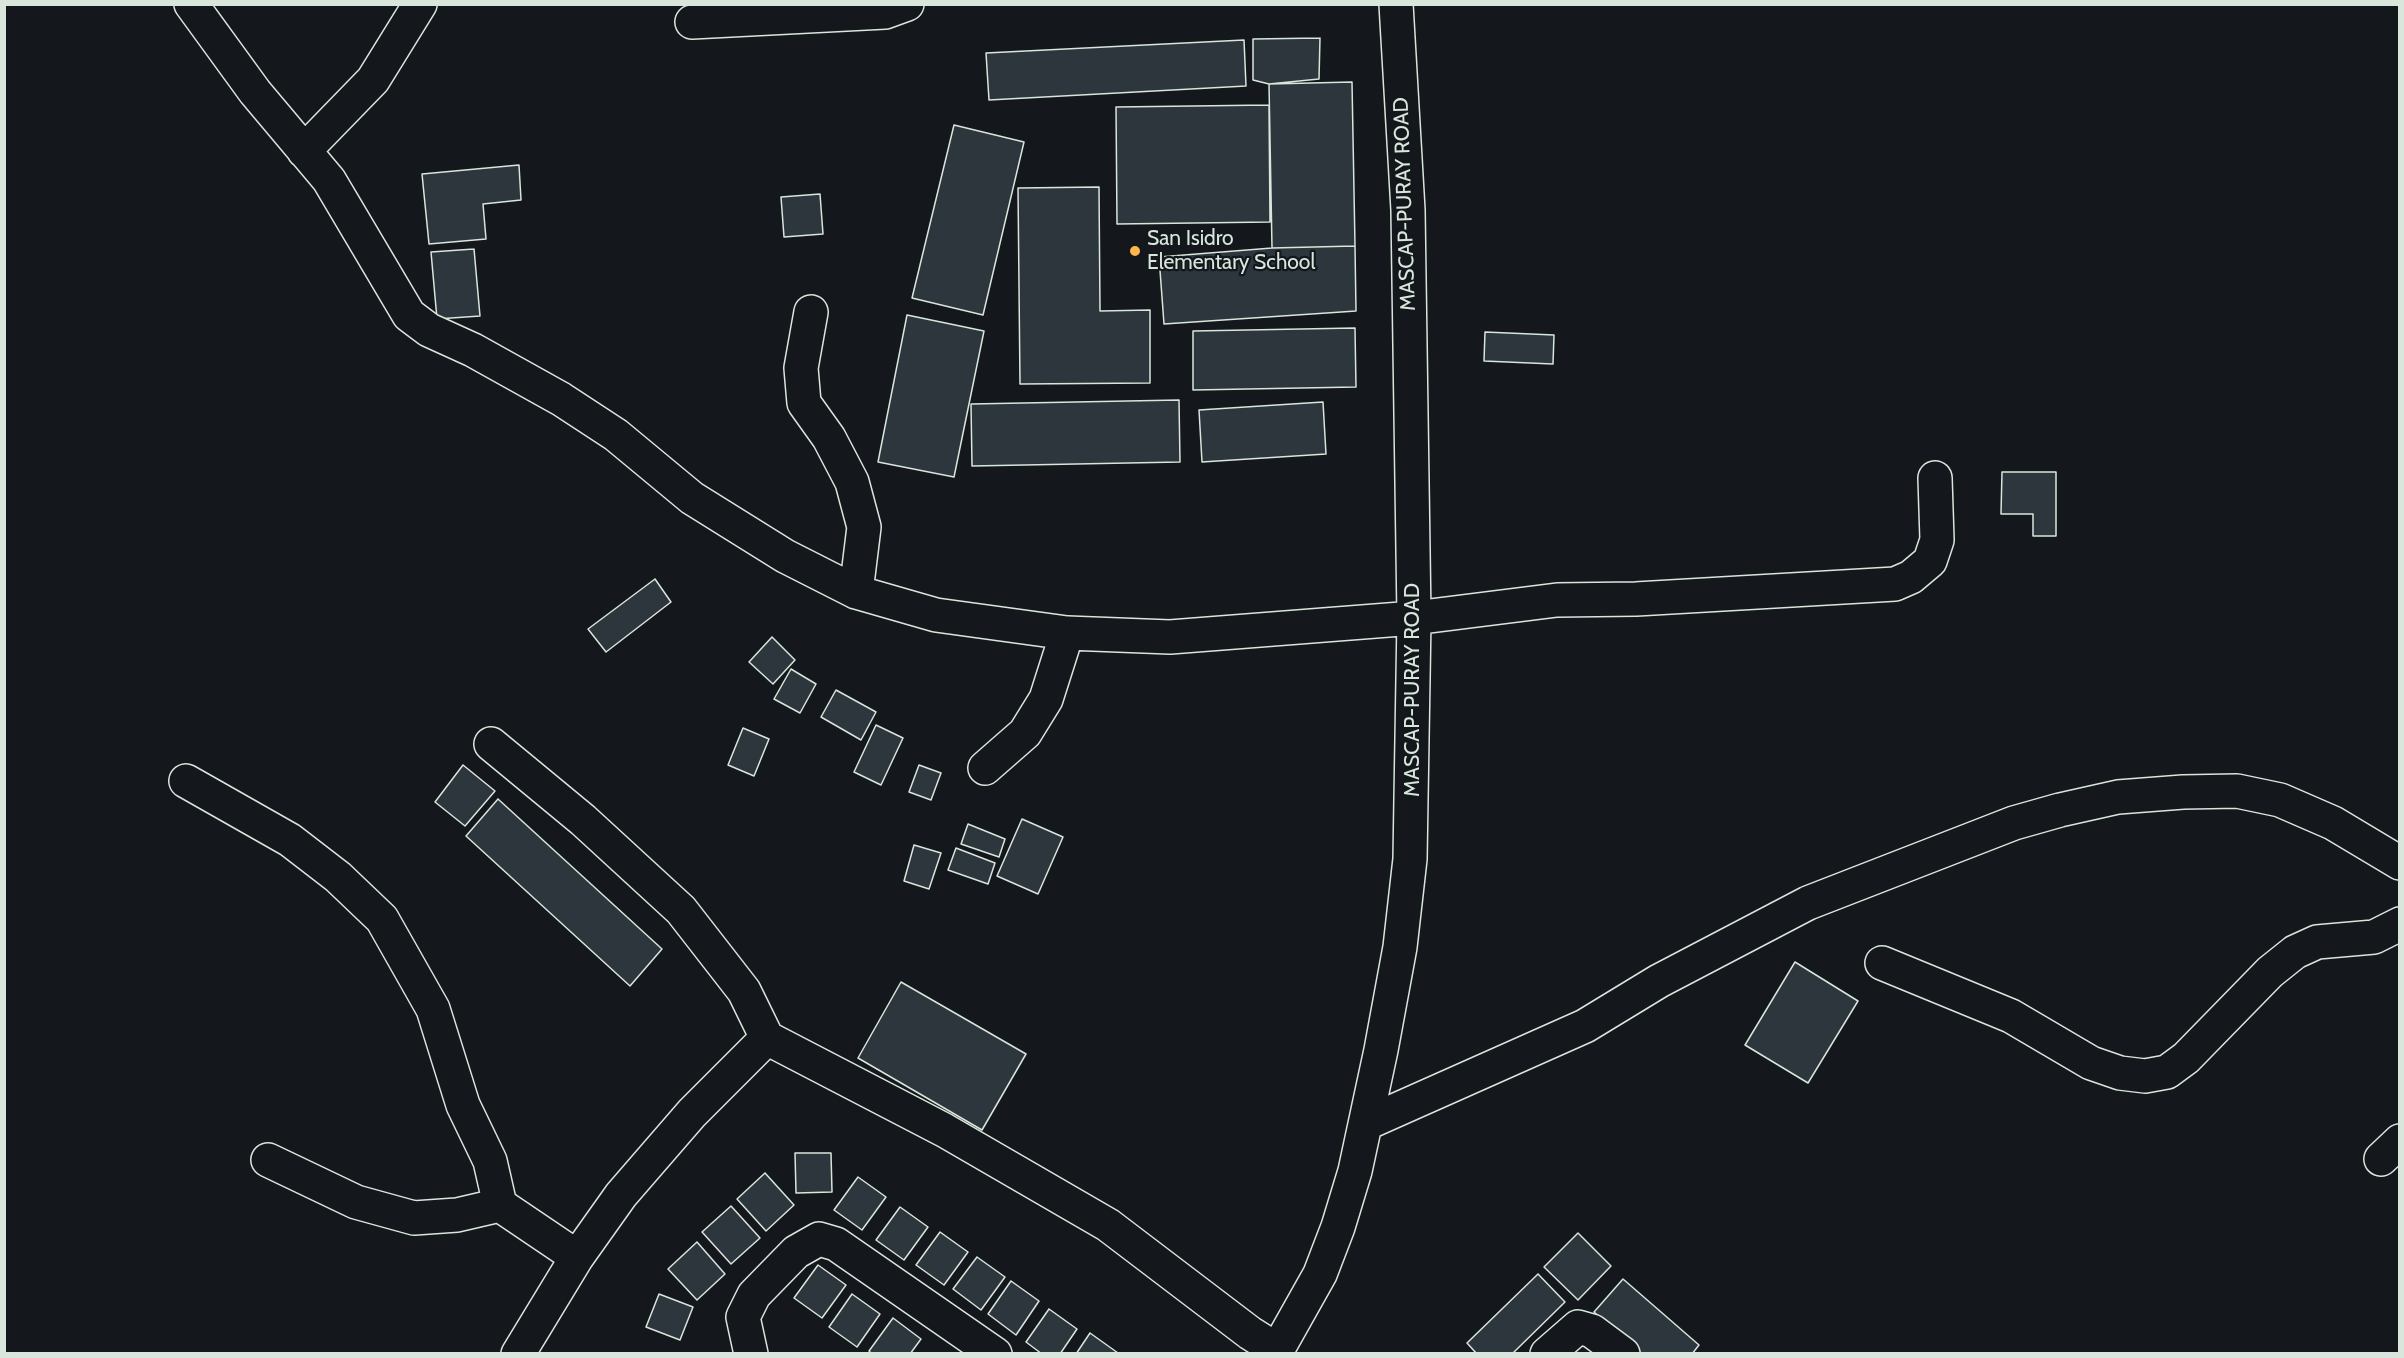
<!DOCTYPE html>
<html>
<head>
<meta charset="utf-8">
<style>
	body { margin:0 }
	#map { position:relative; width:2404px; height:1358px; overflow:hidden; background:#14181c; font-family:Cabin,sans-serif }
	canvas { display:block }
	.frame { position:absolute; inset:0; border:6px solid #d8e6dc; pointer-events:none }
</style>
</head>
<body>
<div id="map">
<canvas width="2404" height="1358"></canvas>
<div class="frame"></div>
</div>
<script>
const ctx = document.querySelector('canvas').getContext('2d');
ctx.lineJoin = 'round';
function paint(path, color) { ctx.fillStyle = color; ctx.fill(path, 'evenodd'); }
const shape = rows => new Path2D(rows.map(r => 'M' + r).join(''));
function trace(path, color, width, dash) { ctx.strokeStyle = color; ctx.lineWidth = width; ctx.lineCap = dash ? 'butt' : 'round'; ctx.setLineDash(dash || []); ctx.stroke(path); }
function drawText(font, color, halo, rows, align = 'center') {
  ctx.font = font + ' Cabin,sans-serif'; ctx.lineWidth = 4.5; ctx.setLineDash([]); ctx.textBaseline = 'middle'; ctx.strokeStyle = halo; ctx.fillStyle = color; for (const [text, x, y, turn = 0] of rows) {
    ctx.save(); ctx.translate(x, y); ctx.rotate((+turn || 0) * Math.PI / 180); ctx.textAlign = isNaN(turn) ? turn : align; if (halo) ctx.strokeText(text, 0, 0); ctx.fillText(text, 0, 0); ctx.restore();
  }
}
const building = shape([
	[1320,38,1319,79,1269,84,1253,80,1253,39,1320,38],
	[1244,40,1246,86,989,100,986,53,1244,40],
	[1352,82,1355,246,1272,248,1269,84,1352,82],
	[1269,105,1270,222,1117,224,1116,107,1269,105],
	[954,125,1024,142,983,315,912,298,954,125],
	[519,165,521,200,483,204,486,239,429,244,422,174,519,165],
	[1099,187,1100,311,1150,310,1150,383,1020,384,1018,188,1099,187],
	[820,194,823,234,784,237,781,197,820,194],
	[1355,246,1356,311,1164,324,1159,257,1272,248,1355,246],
	[474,249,480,316,437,319,431,252,474,249],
	[907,315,984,331,954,477,878,462,907,315],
	[1355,328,1356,387,1193,390,1193,331,1355,328],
	[1485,332,1554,335,1553,364,1484,361,1485,332],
	[1179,400,1180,462,972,466,971,404,1179,400],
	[1323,402,1326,454,1202,462,1199,410,1323,402],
	[2002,472,2056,472,2056,536,2033,536,2033,514,2001,514,2002,472],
	[655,579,671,602,606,652,588,629,655,579],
	[772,637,795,660,773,684,749,662,772,637],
	[791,669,816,684,800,713,774,699,791,669],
	[836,690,876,712,861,740,821,717,836,690],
	[876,725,903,738,881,785,854,772,876,725],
	[743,728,769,739,754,776,728,765,743,728],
	[463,765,495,791,465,826,435,802,463,765],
	[919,765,941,773,931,800,909,792,919,765],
	[498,799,662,949,630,986,466,836,498,799],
	[1022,819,1063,837,1038,894,997,876,1022,819],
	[968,824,1005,839,999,857,961,844,968,824],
	[914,845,941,853,929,889,904,881,914,845],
	[956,848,995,863,988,884,948,870,956,848],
	[1795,962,1858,1001,1808,1083,1745,1045,1795,962],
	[901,982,1026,1054,982,1130,858,1058,901,982],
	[795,1153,831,1153,832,1192,796,1193,795,1153],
	[765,1173,794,1205,766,1231,737,1199,765,1173],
	[858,1177,886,1197,862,1230,834,1210,858,1177],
	[731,1206,760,1238,731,1264,702,1232,731,1206],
	[900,1207,928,1227,904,1260,876,1240,900,1207],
	[940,1232,968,1252,944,1285,916,1265,940,1232],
	[1578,1233,1611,1266,1578,1300,1544,1267,1578,1233],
	[697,1242,725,1274,697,1300,668,1269,697,1242],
	[977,1257,1005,1277,981,1310,953,1289,977,1257],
	[818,1265,846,1285,822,1318,794,1298,818,1265],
	[1538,1274,1565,1302,1512,1354,1477,1354,1467,1343,1538,1274],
	[1623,1279,1699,1345,1692,1354,1641,1354,1594,1312,1623,1279],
	[1011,1281,1039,1301,1016,1335,988,1314,1011,1281],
	[659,1294,693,1307,680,1340,646,1327,659,1294],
	[852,1294,880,1314,857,1347,829,1327,852,1294],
	[1049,1309,1077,1329,1060,1354,1042,1354,1026,1342,1049,1309],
	[893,1318,921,1339,910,1354,872,1354,869,1351,893,1318],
	[1090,1333,1118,1353,1118,1354,1076,1354,1090,1333]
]);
paint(building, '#2c363c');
trace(building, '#d8e6dc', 1.5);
const minor = shape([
	[191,4,255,92,329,180,409,315,429,330,473,350,561,399,616,435,692,498,785,556,856,592,936,615,1067,633,1170,637,1414,618,1557,600,1636,599,1895,584,1911,577,1930,561,1937,540,1935,478],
	[692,22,885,12,907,4],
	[304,151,373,80,420,4],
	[811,312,801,368,804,403,829,438,852,482,864,527,856,592],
	[491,744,583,820,681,910,744,991,767,1038,944,1130,1108,1225,1250,1333,1277,1350],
	[985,768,1025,733,1046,699,1067,633],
	[186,781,290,840,338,877,382,919,433,1009,463,1105,490,1161,500,1205,577,1257],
	[1882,963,2011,1016,2091,1063,2120,1073,2145,1076,2167,1072,2186,1058,2270,972,2295,952,2317,942,2374,937,2400,924],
	[1367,1123,1585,1026,1659,981,1808,903,2014,823,2060,810,2118,797,2183,792,2237,791,2280,800,2333,823,2400,863],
	[2381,1159,2400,1141],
	[268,1160,356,1202,414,1218,457,1215,500,1205],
	[518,1354,577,1257,621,1195,692,1113,767,1038],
	[751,1354,743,1317,754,1295,796,1252,819,1239,836,1244,995,1354],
	[1275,1354,1320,1274,1338,1227,1355,1171,1381,1050,1400,947,1410,859,1414,618,1408,210,1396,4],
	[1547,1354,1578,1327,1592,1331,1623,1354]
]);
trace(minor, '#d8e6dc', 36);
trace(minor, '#14181c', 33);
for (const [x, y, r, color] of [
	[1135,251,6,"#ffb74d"]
]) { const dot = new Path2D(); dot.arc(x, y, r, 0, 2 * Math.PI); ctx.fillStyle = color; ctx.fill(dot); trace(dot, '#14181c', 2); }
drawText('21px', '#d8e6dc', '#14181c', [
	["MASCAP-PURAY ROAD",1405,204,-92],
	["MASCAP-PURAY ROAD",1413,690,-90]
]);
drawText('21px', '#d8e6dc', '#14181c', [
	["San Isidro",1147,239],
	["Elementary School",1147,263]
], 'left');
</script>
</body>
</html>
